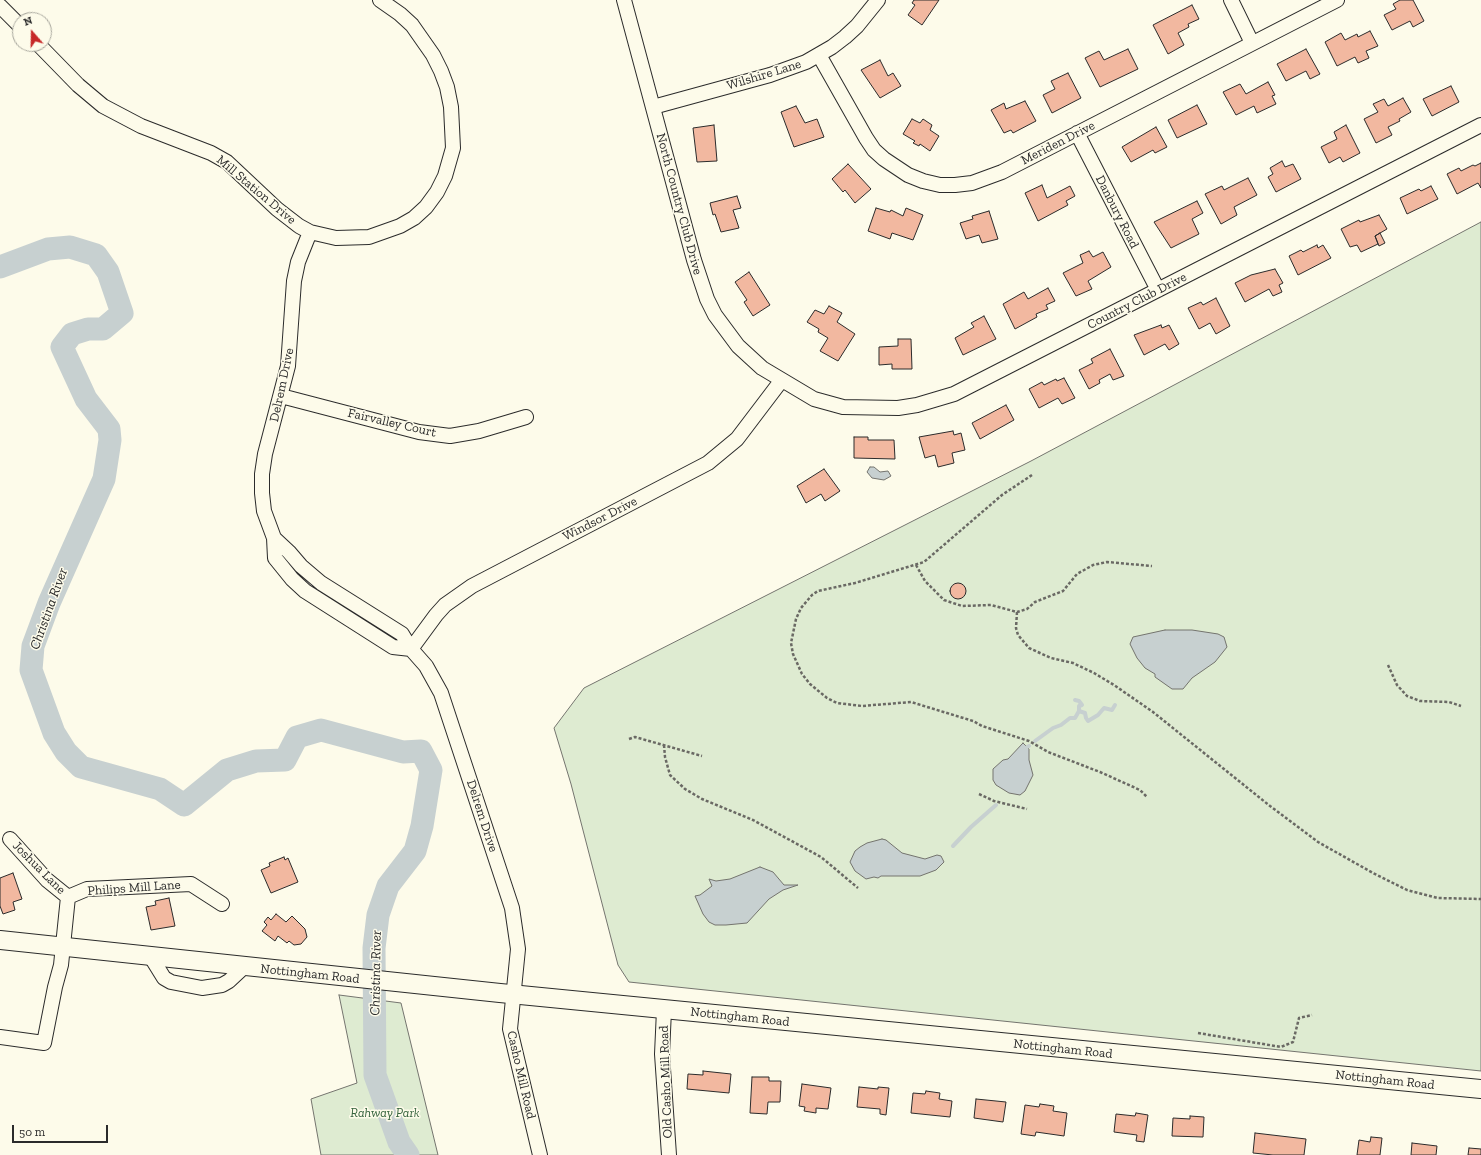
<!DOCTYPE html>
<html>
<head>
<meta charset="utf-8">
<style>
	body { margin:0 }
	#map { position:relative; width:1481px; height:1155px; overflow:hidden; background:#fdfbea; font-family:"Zilla Slab",serif }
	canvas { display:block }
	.north { position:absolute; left:12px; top:12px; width:40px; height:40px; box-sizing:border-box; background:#fdfbea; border:1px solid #a9a89e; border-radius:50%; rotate:340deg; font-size:11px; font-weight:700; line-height:16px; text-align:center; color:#2b2b2b }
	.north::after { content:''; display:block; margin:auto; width:14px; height:18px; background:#c62828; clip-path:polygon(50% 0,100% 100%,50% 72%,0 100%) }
	.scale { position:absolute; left:12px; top:1125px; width:96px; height:18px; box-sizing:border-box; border:2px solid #2b2b2b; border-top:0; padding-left:5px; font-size:12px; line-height:14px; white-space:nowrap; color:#2b2b2b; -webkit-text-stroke:3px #fdfbea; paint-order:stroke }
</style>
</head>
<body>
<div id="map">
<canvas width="1481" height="1155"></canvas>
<div class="north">N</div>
<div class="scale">50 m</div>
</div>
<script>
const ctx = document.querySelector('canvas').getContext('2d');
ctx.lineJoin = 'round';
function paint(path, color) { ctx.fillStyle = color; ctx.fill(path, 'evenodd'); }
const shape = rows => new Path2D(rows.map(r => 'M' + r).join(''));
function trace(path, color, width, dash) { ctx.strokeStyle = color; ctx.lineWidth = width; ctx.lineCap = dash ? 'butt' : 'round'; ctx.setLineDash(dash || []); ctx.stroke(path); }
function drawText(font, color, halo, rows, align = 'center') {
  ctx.font = font + ' "Zilla Slab",serif'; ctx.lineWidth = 3; ctx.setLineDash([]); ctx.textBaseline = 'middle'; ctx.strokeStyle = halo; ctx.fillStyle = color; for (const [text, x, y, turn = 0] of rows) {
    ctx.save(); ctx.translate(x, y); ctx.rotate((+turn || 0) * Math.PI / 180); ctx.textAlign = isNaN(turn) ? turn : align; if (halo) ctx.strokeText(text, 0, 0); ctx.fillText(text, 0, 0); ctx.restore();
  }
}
const green = shape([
	[1481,222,1481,1071,629,982,618,965,571,784,554,728,584,688,1031,461,1481,222],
	[339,995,401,1003,438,1155,321,1155,311,1099,357,1083,339,995]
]);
paint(green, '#deebd1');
trace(green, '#74746e', 1);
const water = shape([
	[870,467,874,467,880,472,888,471,891,476,884,480,872,478,867,472,870,467],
	[1165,630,1192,630,1218,634,1224,637,1227,647,1215,662,1192,678,1183,689,1172,689,1155,677,1155,674,1145,668,1137,658,1130,644,1133,637,1165,630],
	[1023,743,1029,749,1029,760,1033,775,1025,791,1020,795,1009,793,996,785,993,780,993,769,1003,760,1008,759,1023,743],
	[882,839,886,840,902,853,925,859,937,855,941,856,944,862,936,870,920,876,881,876,878,878,874,877,866,879,855,871,850,862,855,851,860,847,867,843,882,839],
	[760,867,773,872,784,885,798,885,783,890,769,899,747,923,726,925,715,925,709,922,703,914,695,896,700,895,712,886,709,879,716,881,730,879,760,867]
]);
paint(water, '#c7d0d0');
trace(water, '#74746e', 1);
trace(shape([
	[1079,711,1085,713,1086,718,1088,721,1098,715,1104,708,1112,710,1115,705],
	[1035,741,1053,728,1061,725,1070,718,1075,718,1079,711,1079,706,1082,705,1079,701,1075,700],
	[1027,747,1029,746],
	[953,846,971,827,996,805]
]), '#c7d0d0', 4);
trace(shape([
	[0,267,48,249,70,247,96,255,108,272,122,313,103,329,88,329,72,334,62,347,86,399,109,429,110,440,104,479,49,603,33,646,31,670,54,733,66,752,81,767,160,789,184,805,227,770,256,761,285,760,297,737,321,730,403,752,421,751,431,770,422,826,415,851,388,886,378,915,374,948,375,1075,399,1142,408,1155]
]), '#c7d0d0', 23);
const building = shape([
	[914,0,939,0,922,25,908,15,915,5,912,3,914,0],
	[1400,0,1413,0,1424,21,1413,27,1410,21,1392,30,1384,15,1396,9,1393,4,1400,0],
	[1192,5,1199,19,1188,24,1189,27,1178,33,1184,45,1168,54,1153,25,1192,5],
	[1370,31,1378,46,1366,51,1369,58,1358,63,1355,57,1337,66,1325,42,1341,33,1345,40,1357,34,1358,37,1370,31],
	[1128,49,1138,69,1100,87,1085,58,1099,51,1104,60,1128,49],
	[1306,49,1320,74,1310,79,1306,71,1286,81,1277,64,1306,49],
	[880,60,888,76,893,73,901,86,880,98,861,70,880,60],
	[1068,73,1081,98,1052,113,1043,95,1055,89,1051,81,1068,73],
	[1268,82,1275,95,1272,96,1276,104,1257,113,1254,106,1236,115,1223,92,1240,84,1246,94,1268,82],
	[1451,86,1459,102,1432,116,1423,99,1451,86],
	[1403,98,1411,112,1399,119,1400,121,1388,127,1392,135,1376,143,1364,119,1378,112,1373,104,1384,99,1388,106,1403,98],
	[1025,101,1036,121,1013,133,1011,130,1004,133,991,110,1004,103,1006,109,1025,101],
	[1197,105,1207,124,1177,138,1168,120,1197,105],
	[796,106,805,123,817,119,824,137,794,147,781,112,796,106],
	[912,119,920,123,923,119,932,125,930,130,939,136,930,151,920,144,919,146,913,143,915,141,903,134,912,119],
	[714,125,717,161,697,162,693,128,714,125],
	[1346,125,1360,153,1343,162,1340,157,1329,163,1321,147,1337,139,1334,132,1346,125],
	[1156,127,1167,147,1155,153,1153,150,1131,162,1122,147,1156,127],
	[1282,161,1285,167,1293,164,1301,179,1276,192,1268,177,1273,174,1270,168,1282,161],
	[1481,163,1481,188,1478,183,1457,194,1447,174,1459,168,1461,171,1473,165,1475,166,1481,163],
	[848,164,871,189,855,203,845,190,843,192,832,179,848,164],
	[1248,178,1257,195,1234,207,1237,215,1221,224,1205,194,1222,186,1224,190,1248,178],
	[1042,185,1047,198,1070,186,1075,196,1066,201,1068,205,1038,221,1025,193,1042,185],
	[1431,186,1438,199,1407,214,1400,198,1419,189,1421,191,1431,186],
	[737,196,741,208,733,210,739,228,721,232,715,214,713,215,710,203,737,196],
	[1197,201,1203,213,1192,219,1199,234,1171,248,1154,222,1197,201],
	[876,208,890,212,891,210,903,216,906,208,923,215,913,240,892,233,890,239,868,231,876,208],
	[989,211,998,239,982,243,979,235,966,239,960,223,973,219,972,216,989,211],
	[1379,215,1387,229,1375,236,1378,244,1361,252,1357,245,1350,247,1341,229,1359,220,1360,222,1379,215],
	[1380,233,1385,243,1379,246,1375,236,1380,233],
	[1317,245,1318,248,1323,245,1331,258,1298,275,1289,256,1301,250,1303,252,1317,245],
	[1089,251,1093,257,1103,252,1111,267,1088,281,1092,289,1076,296,1063,273,1083,263,1080,255,1089,251],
	[1275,269,1283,283,1279,285,1282,292,1273,296,1269,289,1245,302,1235,283,1251,275,1275,269],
	[749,272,770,305,753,316,744,302,747,300,735,282,749,272],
	[1048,288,1055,301,1046,305,1048,309,1036,314,1037,317,1015,329,1003,304,1024,292,1028,299,1048,288],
	[1216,298,1230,326,1216,334,1210,323,1199,329,1188,308,1201,302,1203,305,1216,298],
	[829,306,842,313,837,322,855,334,838,361,820,351,828,338,818,332,819,329,807,322,815,310,824,314,829,306],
	[984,316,996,339,963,355,955,338,974,327,971,323,984,316],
	[1161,325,1162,328,1169,325,1179,344,1169,350,1165,344,1144,355,1134,335,1161,325],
	[898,339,911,339,912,369,892,369,892,364,879,365,879,347,898,346,898,339],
	[1110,349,1124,376,1113,380,1110,374,1099,380,1100,383,1089,389,1079,370,1093,363,1091,359,1110,349],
	[1064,378,1075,398,1062,404,1058,398,1039,408,1029,389,1042,382,1044,385,1056,379,1057,381,1064,378],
	[1006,405,1014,420,980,439,972,423,1006,405],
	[953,431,954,435,961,433,965,450,952,453,954,463,938,467,935,455,925,458,919,437,953,431],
	[854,437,868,437,868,440,894,440,895,459,854,458,854,437],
	[824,469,840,491,825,501,821,494,806,503,797,486,824,469],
	'950 591a8 8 0 1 1 16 0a8 8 0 1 1-16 0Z',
	[284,857,285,860,288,858,298,882,271,893,261,870,270,866,269,863,284,857],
	[13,873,22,899,13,902,15,910,3,914,0,906,0,878,13,873],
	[169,898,175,926,151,930,146,907,156,905,155,901,169,898],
	[276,914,286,922,292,916,305,929,307,937,301,944,294,945,289,941,287,943,278,936,275,941,262,931,267,925,264,922,268,917,271,920,276,914],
	[703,1071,731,1074,729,1093,687,1089,688,1074,703,1075,703,1071],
	[752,1077,769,1077,769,1081,781,1081,780,1102,768,1102,767,1114,750,1113,752,1077],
	[802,1084,831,1088,828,1109,816,1108,816,1113,804,1111,805,1107,799,1106,802,1084],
	[859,1087,878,1089,878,1087,889,1088,886,1115,880,1114,880,1109,857,1107,859,1087],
	[926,1091,940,1093,939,1099,952,1101,950,1117,911,1113,913,1093,925,1094,926,1091],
	[976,1099,1006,1102,1003,1122,974,1118,976,1099],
	[1040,1104,1054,1106,1053,1111,1067,1113,1064,1136,1036,1132,1035,1136,1021,1134,1025,1105,1039,1107,1040,1104],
	[1136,1113,1148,1115,1144,1142,1136,1141,1137,1135,1114,1132,1116,1114,1135,1116,1136,1113],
	[1190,1116,1204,1117,1203,1137,1172,1136,1173,1118,1190,1119,1190,1116],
	[1255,1133,1306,1139,1304,1155,1273,1155,1253,1153,1255,1133],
	[1371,1137,1382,1138,1380,1155,1357,1155,1359,1140,1370,1142,1371,1137],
	[1412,1143,1437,1146,1436,1155,1411,1155,1412,1143],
	[1469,1148,1481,1149,1481,1155,1468,1155,1469,1148]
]);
paint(building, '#f2b8a0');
trace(building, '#2b2b2b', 1);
const minor = shape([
	[624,0,694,260,707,299,715,315,738,346,762,368,814,399,843,407,898,408,917,405,954,394,1481,125],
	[1231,0,1252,43],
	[0,6,20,26],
	[38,44,78,85,103,106,141,126,211,153,227,162,277,209,299,226,310,232,336,238,369,237,400,226,414,218,426,207,437,192,445,176,453,148,451,107,447,87,441,71,433,55,412,25,400,14,380,0],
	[819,55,866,138,874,150,884,159,908,175,923,181,940,185,955,185,972,183,1002,172,1337,0],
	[653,107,770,75,806,62,832,47,845,37,857,26,878,0],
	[1077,133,1158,290],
	[281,396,419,432,450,436,479,431,526,417],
	[274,538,289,552,301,566,321,583,402,634,411,649,393,647,305,591,292,579,275,558,274,538],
	[274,538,264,511,262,493,262,474,265,454,288,366,294,281,298,262,310,232],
	[10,839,47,880,68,897],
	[151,957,164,978,171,982,202,988,222,985,229,981,244,967],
	[664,1010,662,1054,669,1155],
	[0,1037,44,1043,55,987,61,965,68,897,87,889,191,884,222,904],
	[540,1155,510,1029,518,949,512,908,441,693,426,666,411,649,436,615,445,605,472,586,708,463,737,439,781,381]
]);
const major = shape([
	[0,940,500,993,1481,1089]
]);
trace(minor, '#2b2b2b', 16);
trace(major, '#2b2b2b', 20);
trace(shape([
	[1032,475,1002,495,924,562,855,583,818,591,812,595,801,608,796,619,791,643,793,654,802,674,810,684,827,698,837,703,862,706,911,702,973,721,982,726,1029,741,1048,752,1100,772,1140,790,1147,797],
	[916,565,925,581,944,600,962,606,991,605,1017,612,1027,609,1035,602,1063,591,1077,574,1093,565,1107,562,1152,566],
	[1017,612,1016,628,1018,635,1029,648,1051,658,1073,663,1094,673,1114,685,1153,712,1270,806,1318,842,1373,873,1407,890,1438,898,1481,899],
	[1388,665,1397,685,1407,696,1420,701,1449,702,1461,706],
	[629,739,635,737,702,756],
	[664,745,665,757,670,775,685,789,702,799,753,820,821,857,858,888],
	[979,794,994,801,1027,809],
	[1198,1033,1281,1047,1293,1042,1299,1018,1312,1015]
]), '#6a6964', 2.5, [3, 2]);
trace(minor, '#fdfbea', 14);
trace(major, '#fdfbea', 18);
drawText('13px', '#2b2b2b', '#fdfbea', [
	["Wilshire Lane",764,75,-17],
	["Meriden Drive",1058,143,-27],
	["Mill Station Drive",256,190,40],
	["North Country Club Drive",679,204,75],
	["Danbury Road",1117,212,63],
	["Country Club Drive",1137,301,-27],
	["Delrem Drive",282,385,-78],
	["Fairvalley Court",392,423,13],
	["Windsor Drive",600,519,-27],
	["Delrem Drive",482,816,72],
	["Joshua Lane",39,868,45],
	["Philips Mill Lane",134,888,-4],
	["Nottingham Road",310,974,6],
	["Nottingham Road",740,1017,6],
	["Nottingham Road",1063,1049,6],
	["Casho Mill Road",521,1075,77],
	["Nottingham Road",1385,1080,6],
	["Old Casho Mill Road",666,1082,-92]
]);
drawText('italic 13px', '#34623c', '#fdfbea', [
	["Rahway Park",385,1113]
]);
drawText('italic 14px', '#2b2b2b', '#fdfbea', [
	["Christina River",49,609,-70],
	["Christina River",376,973,-89]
]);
</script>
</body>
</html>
